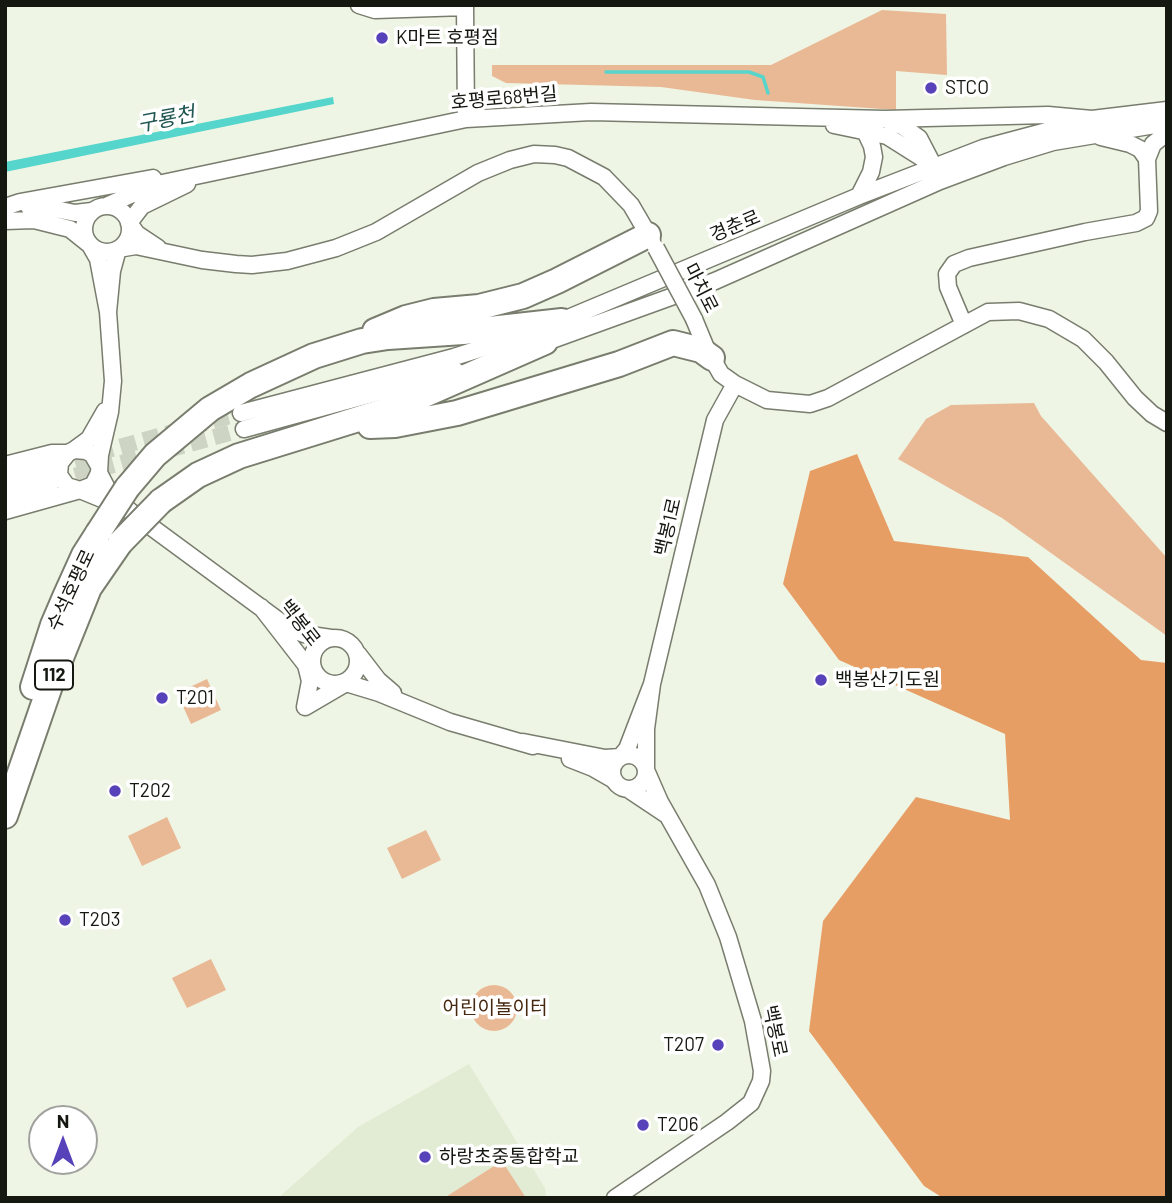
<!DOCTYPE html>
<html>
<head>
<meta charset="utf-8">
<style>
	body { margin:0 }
	#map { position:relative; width:1172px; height:1203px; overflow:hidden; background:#eff5e4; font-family:Barlow,sans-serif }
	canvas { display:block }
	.frame { position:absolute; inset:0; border:7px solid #151711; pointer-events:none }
	.north { position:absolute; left:28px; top:1105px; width:70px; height:70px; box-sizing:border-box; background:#fff; border:2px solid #a1a2a0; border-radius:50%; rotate:0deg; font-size:19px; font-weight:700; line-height:28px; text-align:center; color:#151711 }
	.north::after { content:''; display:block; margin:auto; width:24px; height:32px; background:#5842ba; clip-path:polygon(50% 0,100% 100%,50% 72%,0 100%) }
</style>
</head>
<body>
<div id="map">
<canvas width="1172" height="1203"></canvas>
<div class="frame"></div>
<div class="north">N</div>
</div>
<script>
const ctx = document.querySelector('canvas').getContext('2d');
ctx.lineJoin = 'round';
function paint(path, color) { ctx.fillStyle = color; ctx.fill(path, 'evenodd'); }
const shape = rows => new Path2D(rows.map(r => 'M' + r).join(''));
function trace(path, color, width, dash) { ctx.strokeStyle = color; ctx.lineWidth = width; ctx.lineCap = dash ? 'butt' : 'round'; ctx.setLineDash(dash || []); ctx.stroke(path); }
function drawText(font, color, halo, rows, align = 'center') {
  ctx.font = font + ' Barlow,"Noto Sans KR",sans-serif'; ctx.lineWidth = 7; ctx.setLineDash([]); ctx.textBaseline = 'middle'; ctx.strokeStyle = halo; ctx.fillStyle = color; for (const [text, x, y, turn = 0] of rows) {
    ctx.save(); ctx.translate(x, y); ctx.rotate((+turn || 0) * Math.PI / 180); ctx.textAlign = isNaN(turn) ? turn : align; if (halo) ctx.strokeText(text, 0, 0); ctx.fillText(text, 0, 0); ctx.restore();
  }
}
paint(shape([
	[469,1064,545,1188,546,1198,278,1198,358,1127]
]), '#e2ebd3');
paint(shape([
	[882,10,946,14,947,75,896,71,896,110,755,100,661,87,506,83,492,76,492,65,771,65],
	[1034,403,1041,416,1167,558,1167,636,1002,518,898,459,926,419,951,405],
	[207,679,221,710,191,724,177,693],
	[167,817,181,848,142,866,128,836],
	[426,830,441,860,402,879,387,848],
	[211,959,226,990,187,1008,172,978],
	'471 1008a23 23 0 1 1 46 0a23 23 0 1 1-46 0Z',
	[502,1161,526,1198,444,1198]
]), '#e9b995');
paint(shape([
	[857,454,894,541,1028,557,1141,660,1167,663,1167,1198,943,1198,924,1186,809,1031,823,921,916,797,1010,820,1005,734,839,660,783,584,810,471]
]), '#e69e65');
paint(shape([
	[333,97,334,104,5,172,5,162]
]), '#55d5cb');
trace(shape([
	[606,72,749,72,763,77,768,93]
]), '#55d5cb', 3.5);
trace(shape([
	[51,466,241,413],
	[52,482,244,429]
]), '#ced4c4', 16, [16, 8]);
const minor = shape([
	[359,5,375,10,465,7],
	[465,5,466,119],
	[890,121,902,126,919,138,932,163],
	[834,125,887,136,933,165],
	[1101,137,1130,144,1140,149,1147,159],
	[859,196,871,172,874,157,872,146,865,131],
	[106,206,153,185,466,119,591,112,885,119,1048,115,1092,119],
	'84 229a23 23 0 1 1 46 0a23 23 0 1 1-46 0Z',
	[5,207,20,202,153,178],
	[29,207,45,207,75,213,92,211],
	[5,221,34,220,70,229,90,245,98,259,108,312,113,381,110,412,100,455,99,473,93,485,80,490,67,486,59,475,60,463,68,453,74,450,86,451,92,454,99,466],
	[158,248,137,234,129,223,142,206,187,184],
	[108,312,112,271,118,249,136,246,202,260,236,264,252,265,287,261,336,248,376,232,478,173,510,160,534,154,555,155,568,158,604,177,631,205,652,241],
	[694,319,706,348,721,374,735,384,767,400,810,404,828,398,988,312,1019,311,1049,319,1083,339,1106,362,1135,398,1152,414,1167,423],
	[554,324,859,196,983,148,1092,119,1167,110],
	[964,325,948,287,947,274,954,264,969,258,1085,232,1136,223,1146,218,1149,211,1147,159,1153,144,1167,133],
	[538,345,715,281,940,181,1004,157,1053,142,1167,123],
	[241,413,454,357,530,333],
	[244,429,456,371],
	[74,450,89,439,105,411],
	[5,465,52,453,68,453],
	[99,473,109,492,131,512,290,629,304,634,331,638],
	[5,480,48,467],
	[5,495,52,482],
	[5,511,80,490,119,506],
	[261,607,306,665,310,681,305,707,346,683,379,693,450,722,533,746],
	'312 661a23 23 0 1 1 46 0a23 23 0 1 1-46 0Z',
	[358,654,378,680,393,693],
	[523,742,605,758,620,757,627,749,652,684,715,420,735,384],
	'612 772a17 17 0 1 1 34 0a17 17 0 1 1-34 0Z',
	[570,759,593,768,614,780],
	[628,789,667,815],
	[615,1198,727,1122,751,1103,761,1081,762,1071,753,1021,728,937,707,885,660,802,646,770,646,729,652,684]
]);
const highway = shape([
	[375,331,406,318,434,311,479,307,523,296,557,281,648,235],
	[370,426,395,425,457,413,619,364,673,343,701,350,712,358],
	[127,488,155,455,210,409,251,385,314,356,362,341,388,337,463,332,562,321],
	[161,501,198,475,239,456,397,407,545,342],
	[33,687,53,625,65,597,84,555,98,533],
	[5,816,52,680,89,588,120,543]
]);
trace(minor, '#787d6e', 19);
trace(highway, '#787d6e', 28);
trace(minor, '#fff', 16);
trace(highway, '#fff', 24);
const minorBridge = shape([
	[656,248,694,319]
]);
const highwayBridge = shape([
	[98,533,127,488],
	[120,543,161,501]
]);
trace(minorBridge, '#787d6e', 19, []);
trace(highwayBridge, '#787d6e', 28, []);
trace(minorBridge, '#fff', 16);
trace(highwayBridge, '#fff', 24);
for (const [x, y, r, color] of [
	[382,38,7,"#5842ba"],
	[931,88,7,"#5842ba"],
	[821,680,7,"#5842ba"],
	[162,698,7,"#5842ba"],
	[115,791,7,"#5842ba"],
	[65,920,7,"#5842ba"],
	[718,1045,7,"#5842ba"],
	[643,1125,7,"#5842ba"],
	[425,1157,7,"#5842ba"]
]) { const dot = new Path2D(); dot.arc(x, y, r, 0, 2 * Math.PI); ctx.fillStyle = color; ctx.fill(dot); trace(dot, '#fff', 2.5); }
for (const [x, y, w] of [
	[54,675,38]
]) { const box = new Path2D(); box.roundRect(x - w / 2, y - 14.5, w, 29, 5); ctx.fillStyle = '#fff'; ctx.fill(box); trace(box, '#151711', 2); }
drawText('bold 18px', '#151711', null, [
	["112",54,675]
]);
drawText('19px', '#151711', '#fff', [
	["K마트 호평점",396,38],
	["STCO",945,88],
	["백봉산기도원",835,680],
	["T201",176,698],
	["T202",129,791],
	["T203",79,920],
	["T207",704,1045,"right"],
	["T206",657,1125],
	["하랑초중통합학교",439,1157]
], 'left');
drawText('19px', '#151711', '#fff', [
	["호평로68번길",504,98,-5],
	["경춘로",735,226,-23],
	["마치로",701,288,63],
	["백봉1로",668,527,-77],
	["수석호평로",71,590,-65],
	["백봉로",300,623,52],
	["백봉로",775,1031,78]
]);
drawText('19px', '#45270f', '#fff', [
	["어린이놀이터",495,1008]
]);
drawText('italic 21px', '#205652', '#fff', [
	["구룡천",166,119,-11]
]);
</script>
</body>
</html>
